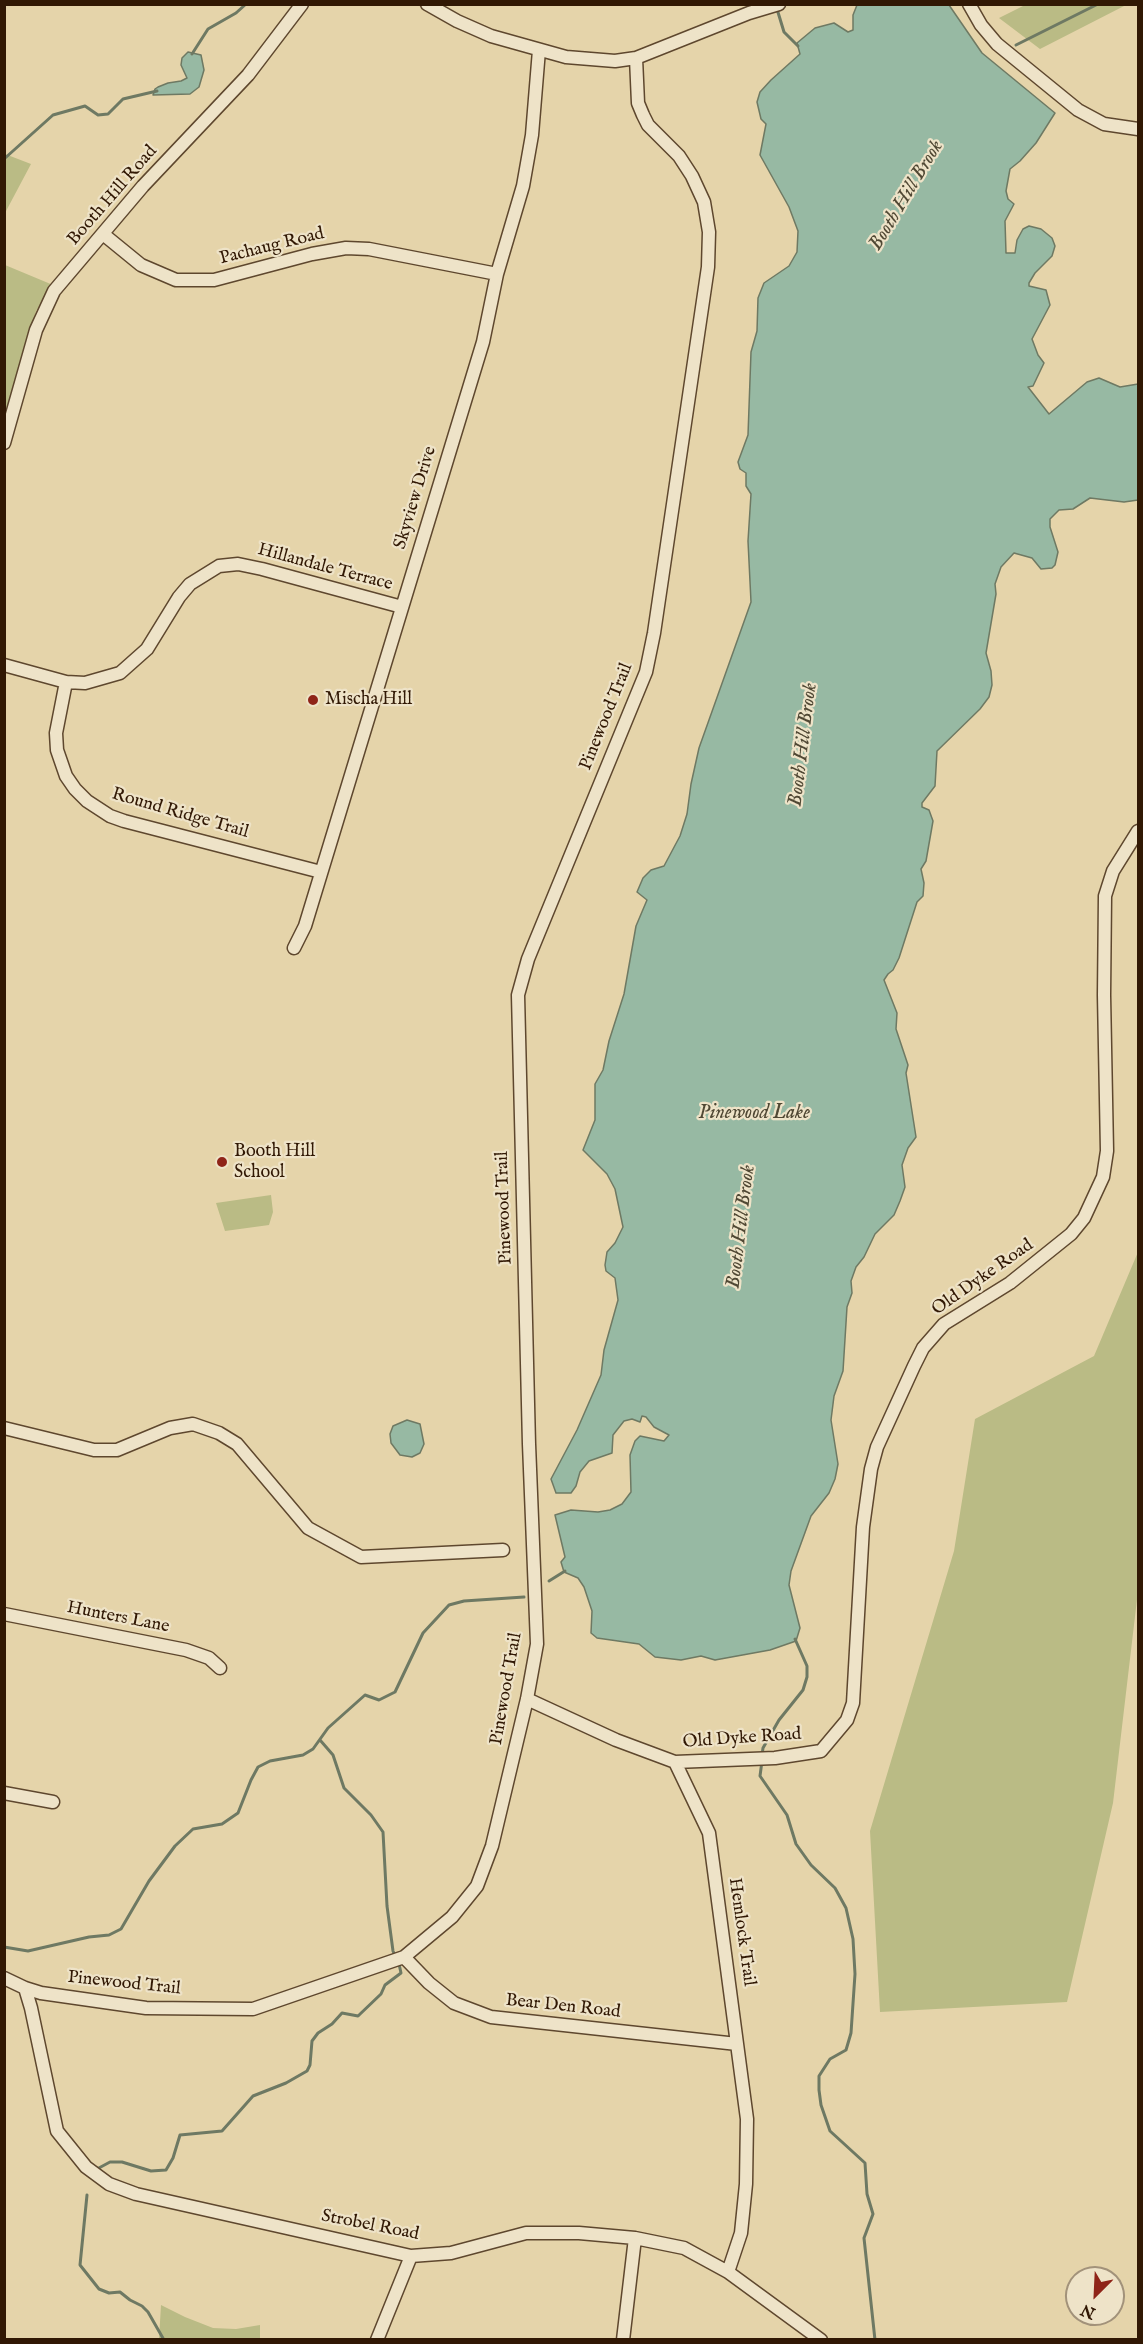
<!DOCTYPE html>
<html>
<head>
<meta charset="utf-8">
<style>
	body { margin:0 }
	#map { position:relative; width:1143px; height:2344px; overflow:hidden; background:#e5d4aa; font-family:"IM FELL English",serif }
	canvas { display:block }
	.frame { position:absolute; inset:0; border:6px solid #311804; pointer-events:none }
	.north { position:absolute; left:1065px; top:2266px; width:60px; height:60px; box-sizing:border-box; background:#eee3c8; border:2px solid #a2927a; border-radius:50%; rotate:204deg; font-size:16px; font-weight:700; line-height:24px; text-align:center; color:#311804 }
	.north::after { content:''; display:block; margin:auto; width:21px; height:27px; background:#8f2418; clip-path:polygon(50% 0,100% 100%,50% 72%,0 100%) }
</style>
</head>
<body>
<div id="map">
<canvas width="1143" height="2344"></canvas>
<div class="frame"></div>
<div class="north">N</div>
</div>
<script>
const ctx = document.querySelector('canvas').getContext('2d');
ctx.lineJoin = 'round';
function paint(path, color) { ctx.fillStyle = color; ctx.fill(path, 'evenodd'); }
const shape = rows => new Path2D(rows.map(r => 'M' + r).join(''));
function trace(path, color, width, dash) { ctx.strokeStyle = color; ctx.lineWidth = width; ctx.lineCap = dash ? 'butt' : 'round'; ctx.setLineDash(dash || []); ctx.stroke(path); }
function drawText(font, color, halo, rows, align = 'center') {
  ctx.font = font + ' "IM FELL English",serif'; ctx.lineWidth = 4.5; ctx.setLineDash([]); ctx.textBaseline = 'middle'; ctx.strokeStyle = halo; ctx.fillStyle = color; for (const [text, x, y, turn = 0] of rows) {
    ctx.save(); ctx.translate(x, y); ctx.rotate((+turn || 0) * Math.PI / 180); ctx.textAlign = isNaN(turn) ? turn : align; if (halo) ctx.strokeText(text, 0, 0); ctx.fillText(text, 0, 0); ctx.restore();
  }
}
paint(shape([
	[1025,5,1025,4,1126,5,1040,49,999,18],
	[5,154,31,164,5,213,4,154],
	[5,265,53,285,36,311,5,423],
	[271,1195,273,1212,269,1225,225,1231,216,1203],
	[1138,1252,1138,1591,1113,1803,1067,2002,880,2012,870,1831,954,1551,975,1419,1094,1356],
	[161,2305,185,2317,213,2328,236,2329,260,2325,260,2339,159,2339]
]), '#babb85');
const water = shape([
	[857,5,949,5,982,53,1055,113,1036,143,1020,161,1010,169,1006,191,1008,199,1014,204,1005,221,1006,253,1015,253,1017,240,1023,229,1029,226,1041,229,1052,238,1055,246,1052,256,1035,273,1029,283,1029,286,1046,290,1050,305,1032,339,1038,355,1044,363,1033,386,1028,387,1049,414,1087,382,1099,378,1120,387,1138,384,1138,500,1124,502,1090,498,1073,509,1059,510,1050,519,1050,527,1058,552,1055,565,1052,568,1041,569,1032,558,1014,553,1001,567,995,584,996,594,986,653,991,671,992,685,989,697,980,709,937,751,935,786,922,803,922,807,929,810,933,821,926,861,921,869,924,883,923,896,917,902,899,958,893,970,888,974,884,980,897,1013,896,1029,908,1065,906,1073,916,1137,908,1148,902,1165,905,1187,900,1201,894,1215,875,1234,864,1257,856,1267,851,1281,852,1293,847,1307,843,1371,834,1396,831,1420,838,1464,835,1479,829,1493,811,1516,791,1571,789,1585,800,1628,796,1641,770,1650,715,1660,701,1656,681,1660,655,1657,639,1644,597,1638,591,1633,592,1611,584,1587,578,1578,564,1572,561,1562,565,1557,555,1515,571,1510,598,1512,610,1510,622,1504,631,1492,630,1455,635,1441,640,1436,664,1441,669,1435,654,1427,646,1417,642,1416,640,1422,632,1419,624,1421,613,1435,612,1453,589,1461,580,1472,576,1486,571,1493,556,1493,551,1479,577,1430,601,1375,604,1350,618,1300,615,1278,606,1271,605,1265,607,1252,615,1243,623,1227,615,1189,607,1174,583,1150,595,1120,595,1084,603,1070,609,1041,624,994,636,926,647,900,637,892,643,878,651,870,664,866,680,836,687,814,691,784,699,748,751,602,748,541,751,494,746,486,746,473,740,469,738,462,748,435,751,352,757,331,758,298,764,283,789,266,797,252,798,231,789,207,760,155,766,124,761,119,757,102,760,92,771,80,800,54,797,43,815,28,834,23,848,32,853,30,853,15,857,5],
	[188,52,201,55,204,70,199,87,190,94,153,95,155,89,158,87,168,83,181,81,187,78,181,65,182,58,188,52],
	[407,1420,420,1424,424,1444,420,1453,412,1457,400,1455,391,1443,390,1434,393,1426,407,1420]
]);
paint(water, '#97b9a3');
trace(water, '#6e7963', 1.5);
trace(shape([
	[777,9,784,32,798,46],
	[1016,45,1098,4],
	[192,54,208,29,236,13,246,4],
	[4,159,53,115,85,106,98,115,108,114,123,99,157,91],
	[549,1581,565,1571],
	[320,1740,333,1755,344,1788,371,1815,383,1832,387,1906,393,1951,396,1958],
	[762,1755,763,1748,779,1720,803,1690,807,1677,807,1666,795,1639],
	[762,1761,760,1776,787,1815,796,1844,811,1865,835,1888,846,1908,853,1939,855,1974,851,2033,846,2050,830,2059,819,2076,819,2090,821,2105,830,2131,865,2163,867,2194,873,2214,864,2238,875,2340],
	[4,1947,28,1951,89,1937,109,1935,121,1929,149,1881,175,1846,193,1829,222,1824,238,1813,251,1780,258,1767,270,1761,303,1755,313,1749,328,1728,365,1695,379,1700,395,1692,423,1633,449,1605,464,1601,524,1597],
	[97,2169,110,2162,122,2162,151,2171,166,2170,173,2158,180,2135,222,2131,253,2096,286,2083,307,2071,310,2065,312,2041,318,2033,332,2024,342,2013,358,2016,381,1994,385,1985,401,1973,399,1964],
	[87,2195,80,2265,99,2289,109,2293,120,2292,130,2300,142,2306,148,2312,164,2340]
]), '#6e7963', 3);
const minor = shape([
	[427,4,457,21,491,36,566,57,615,61,636,58,749,13,779,4],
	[969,4,981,25,997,44,1078,110,1104,124,1138,129],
	[103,234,141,265,176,280,214,280,312,254,346,248,369,249,497,274],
	[4,443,36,330,54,291,143,186,248,75,302,4],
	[4,665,66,682,85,683,120,673,147,649,179,597,190,584,219,566,238,564,262,569,402,607],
	[66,682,56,733,57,750,66,776,75,789,87,801,110,816,124,821,321,872],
	[294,948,305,926,483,342,497,274,523,186,532,135,539,50],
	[4,1428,94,1450,117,1450,170,1428,193,1424,219,1433,237,1444,308,1528,361,1557,503,1550],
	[4,1614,186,1650,209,1658,220,1668],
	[527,1699,616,1740,675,1762,709,1833,747,2119,746,2184,741,2233,728,2272],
	[675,1762,775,1758,821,1751,847,1720,853,1703,863,1527,871,1469,877,1447,914,1366,923,1348,944,1324,1010,1283,1071,1234,1084,1218,1103,1177,1107,1151,1104,995,1105,896,1113,871,1138,831],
	[4,1793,53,1802],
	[404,1957,429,1983,454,2003,491,2017,737,2044],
	[4,1978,25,1988,41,1993,146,2008,253,2009,404,1957,452,1917,477,1886,492,1846,527,1699,537,1644,529,1444,518,995,528,959,646,672,654,633,708,267,709,232,704,202,692,176,679,156,648,125,643,115,638,103,636,58],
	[25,1988,31,2008,57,2131,86,2167,109,2184,136,2194,411,2256,451,2253,526,2233,579,2233,635,2238,684,2248,728,2272,821,2340],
	[377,2340,411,2256],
	[623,2340,635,2238]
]);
trace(minor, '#5e472e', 15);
trace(minor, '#eee3c8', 12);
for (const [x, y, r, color] of [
	[313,700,6,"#8f2418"],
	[222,1162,6,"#8f2418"]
]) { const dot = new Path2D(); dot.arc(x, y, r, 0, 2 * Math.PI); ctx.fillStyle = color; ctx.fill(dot); trace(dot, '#eee3c8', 2); }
drawText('18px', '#311804', '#eee3c8', [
	["Booth Hill Road",113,196,-49],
	["Pachaug Road",272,247,-14],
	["Skyview Drive",416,498,-73],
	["Hillandale Terrace",325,568,15],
	["Pinewood Trail",607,717,-68],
	["Round Ridge Trail",180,814,16],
	["Pinewood Trail",505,1208,-92],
	["Old Dyke Road",983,1278,-35],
	["Hunters Lane",118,1618,11],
	["Pinewood Trail",507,1689,-80],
	["Old Dyke Road",742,1739,-4],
	["Hemlock Trail",741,1932,82],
	["Pinewood Trail",124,1984,6],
	["Bear Den Road",563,2007,6],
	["Strobel Road",370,2226,11]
]);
drawText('18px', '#311804', '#eee3c8', [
	["Mischa Hill",325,700],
	["Booth Hill",234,1152],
	["School",234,1173]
], 'left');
drawText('italic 20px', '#504834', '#eee3c8', [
	["Booth Hill Brook",907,196,-59],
	["Booth Hill Brook",804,745,-83],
	["Pinewood Lake",754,1114],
	["Booth Hill Brook",742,1227,-83]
]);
</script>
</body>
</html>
